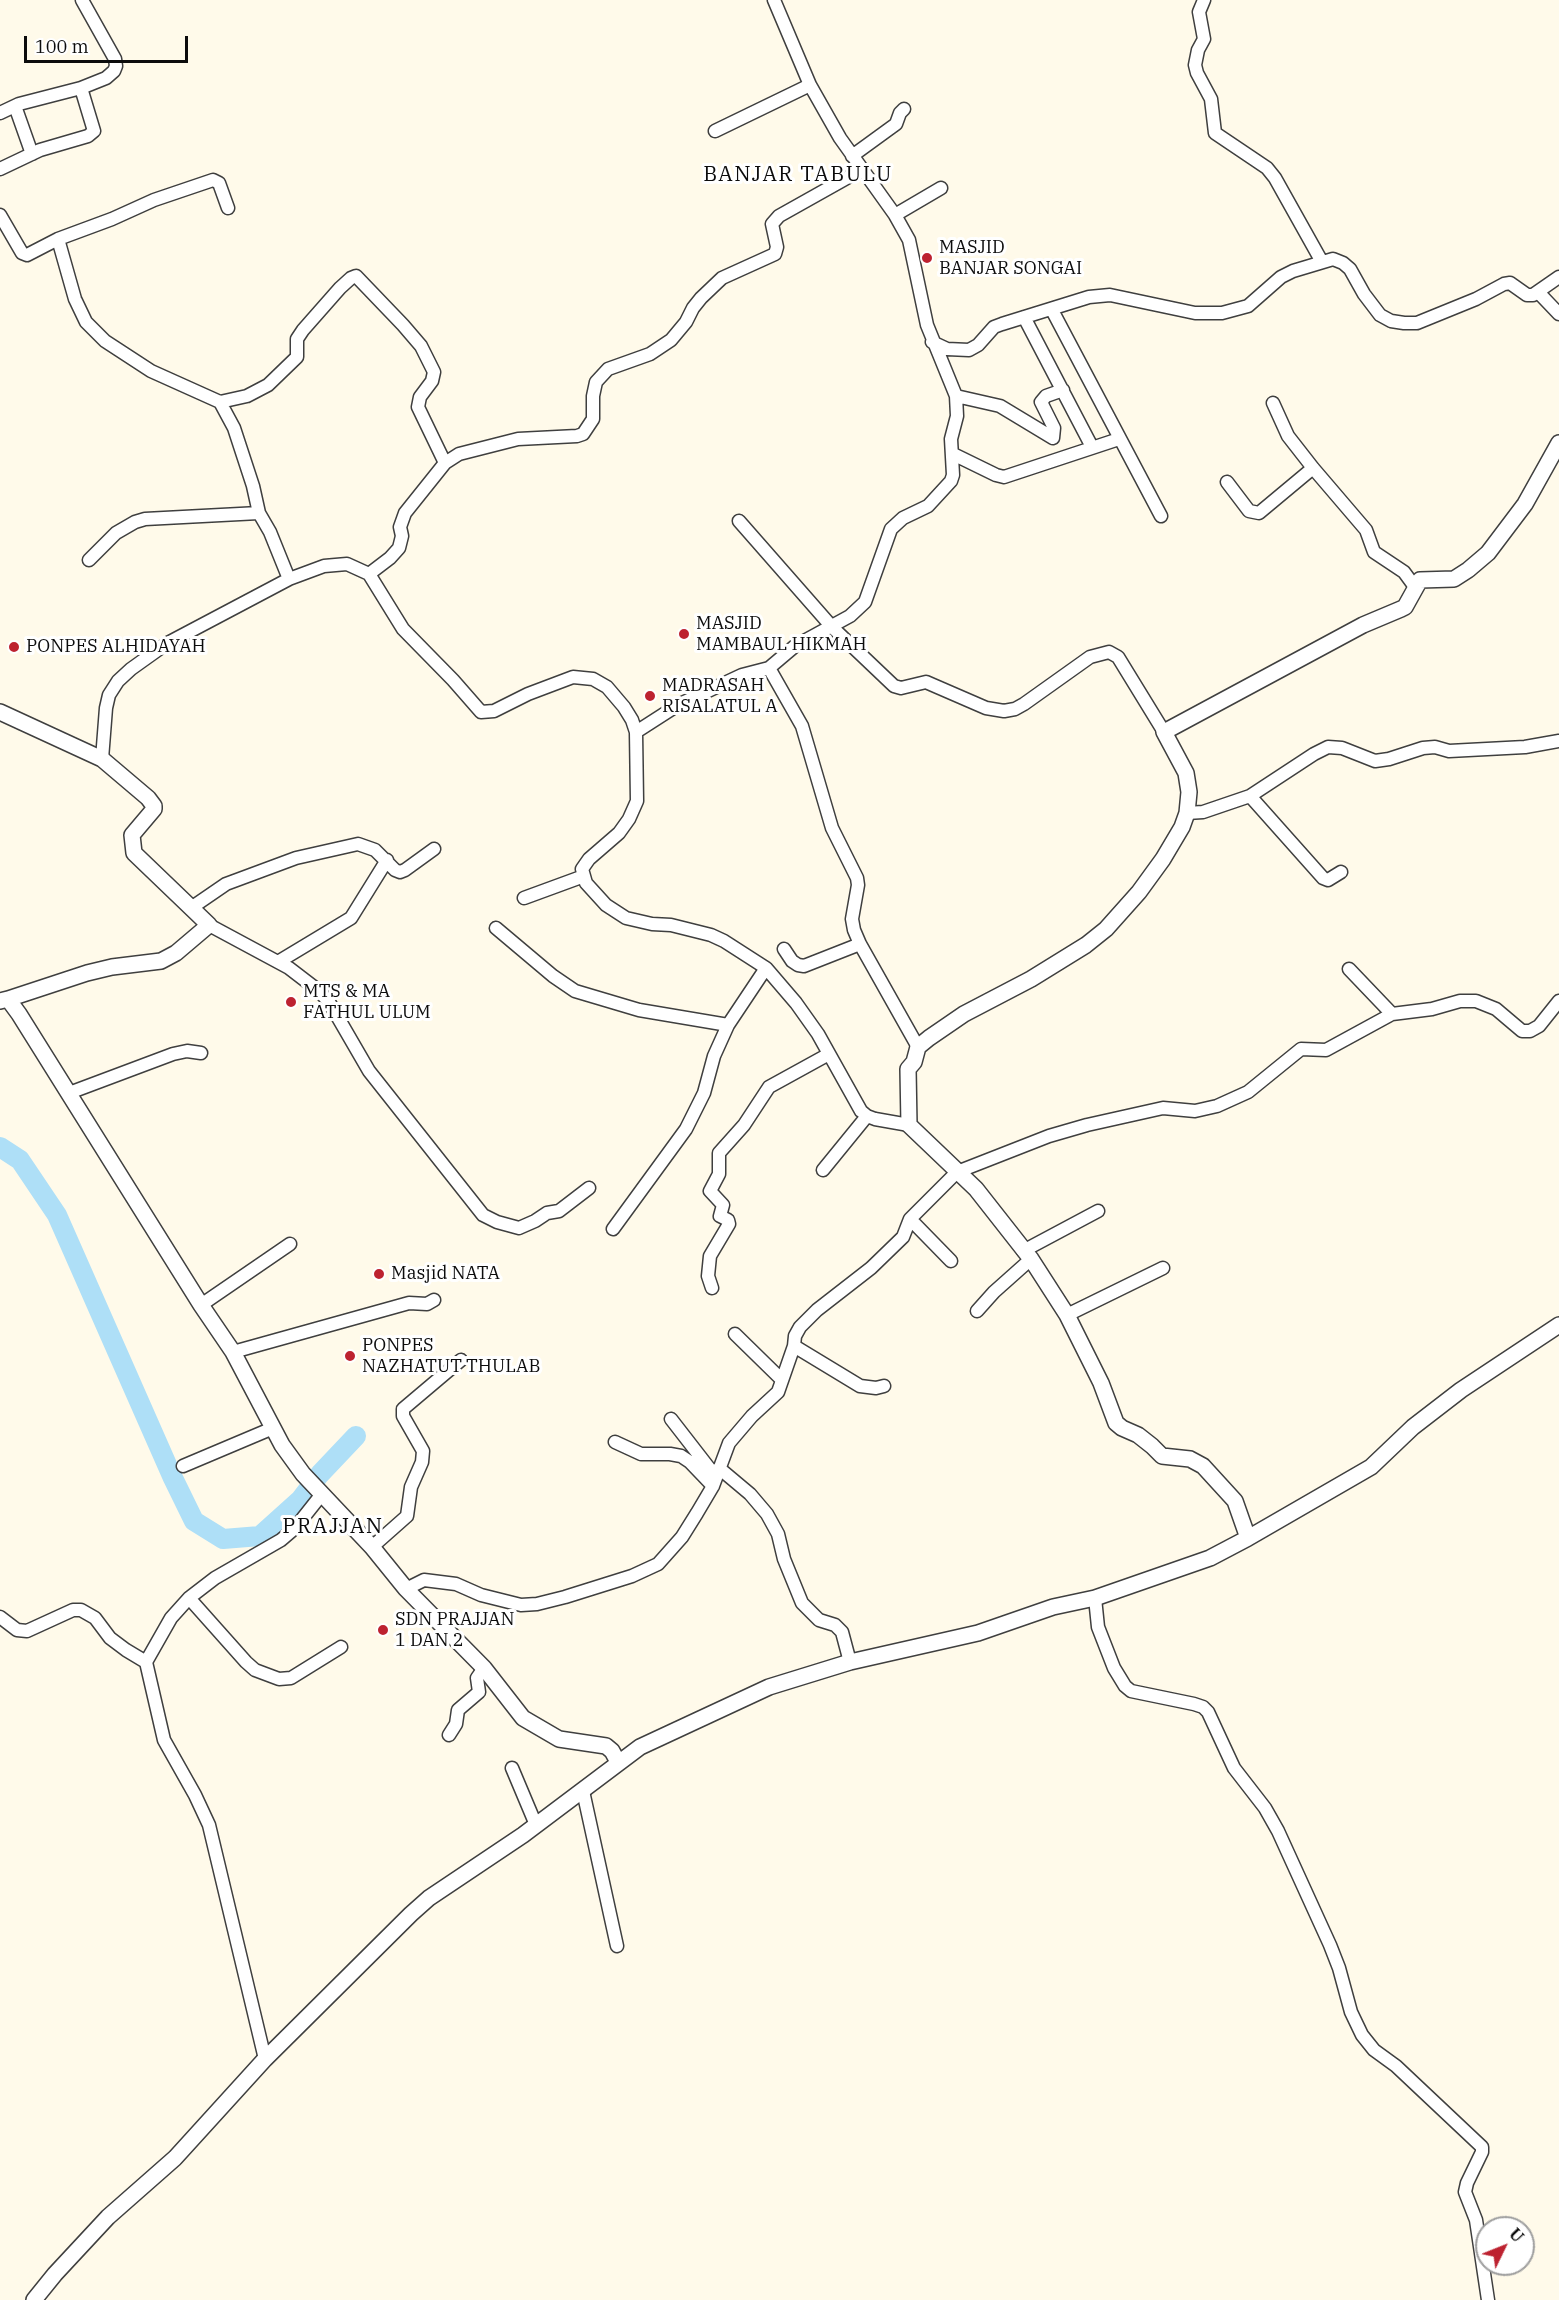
<!DOCTYPE html>
<html>
<head>
<meta charset="utf-8">
<style>
	body { margin:0 }
	#map { position:relative; width:1559px; height:2300px; overflow:hidden; background:#fffaea; font-family:"IBM Plex Serif",serif }
	canvas { display:block }
	.north { position:absolute; left:1475px; top:2216px; width:60px; height:60px; box-sizing:border-box; background:#fff; border:2px solid #9e9e9e; border-radius:50%; rotate:47deg; font-size:16px; font-weight:700; line-height:24px; text-align:center; color:#0c0c0c }
	.north::after { content:''; display:block; margin:auto; width:21px; height:27px; background:#bd2230; clip-path:polygon(50% 0,100% 100%,50% 72%,0 100%) }
	.scale { position:absolute; left:24px; top:36px; width:164px; height:27px; box-sizing:border-box; border:3px solid #0c0c0c; border-top:0; padding-left:8px; font-size:18px; line-height:21px; white-space:nowrap; color:#0c0c0c; -webkit-text-stroke:4px #fff; paint-order:stroke }
</style>
</head>
<body>
<div id="map">
<canvas width="1559" height="2300"></canvas>
<div class="north">U</div>
<div class="scale">100 m</div>
</div>
<script>
const ctx = document.querySelector('canvas').getContext('2d');
ctx.lineJoin = 'round';
const shape = rows => new Path2D(rows.map(r => 'M' + r).join(''));
function trace(path, color, width, dash) { ctx.strokeStyle = color; ctx.lineWidth = width; ctx.lineCap = dash ? 'butt' : 'round'; ctx.setLineDash(dash || []); ctx.stroke(path); }
function drawText(font, color, halo, rows, align = 'center') {
  ctx.font = font + ' "IBM Plex Serif",serif'; ctx.lineWidth = 6; ctx.setLineDash([]); ctx.textBaseline = 'middle'; ctx.strokeStyle = halo; ctx.fillStyle = color; for (const [text, x, y, turn = 0] of rows) {
    ctx.save(); ctx.translate(x, y); ctx.rotate((+turn || 0) * Math.PI / 180); ctx.textAlign = isNaN(turn) ? turn : align; if (halo) ctx.strokeText(text, 0, 0); ctx.fillText(text, 0, 0); ctx.restore();
  }
}
trace(shape([
	[0,1147,20,1160,57,1215,172,1476,194,1521,223,1539,260,1536,300,1500,320,1474,356,1436]
]), '#aedff7', 20);
const minor = shape([
	[774,0,810,85],
	[1204,0,1199,12,1204,39,1198,50,1195,65,1197,73,1211,99,1215,133,1267,168,1275,178,1322,262],
	[81,88,106,78,114,71,116,66,115,59,82,0],
	[15,106,32,154],
	[0,113,19,104,81,88,94,131,88,136,40,150,0,169],
	[852,156,896,124,900,113,904,109],
	[0,215,22,253,27,255,58,239,75,299,86,322,105,341,151,371,220,402,234,428,253,486,259,513,270,532,289,579],
	[895,215,941,188],
	[58,239,112,219,154,200,213,180,219,183,228,208],
	[1538,292,1559,314],
	[1052,310,1161,516],
	[1024,317,1092,447],
	[932,342,947,349,969,350,978,345,994,327,1002,324,1089,297,1110,295,1195,313,1222,313,1248,306,1281,277,1293,271,1333,259,1343,263,1350,269,1364,294,1380,315,1391,321,1404,323,1417,323,1476,299,1504,284,1510,283,1527,295,1533,295,1559,277],
	[956,396,1000,406,1053,438,1054,428,1041,402,1046,396,1063,390],
	[1273,403,1288,436,1313,468,1366,530,1374,552,1404,572,1415,587],
	[953,454,996,475,1004,477,1119,439],
	[445,463,459,454,518,439,577,436,583,434,593,419,593,396,596,382,608,369,650,354,671,340,686,322,693,308,701,298,722,278,775,254,777,247,772,224,779,216,861,170],
	[1227,482,1249,511,1259,513,1313,468],
	[739,521,832,627,894,686,901,688,926,682,986,708,1004,711,1015,709,1024,704,1090,657,1109,652,1118,657,1164,732],
	[89,560,116,533,135,522,145,519,259,513],
	[369,574,403,629,453,680,481,712,494,711,528,694,573,677,593,679,607,687,624,707,632,720,636,732,637,801,629,819,619,833,589,859,582,869,586,883,606,905,626,918,652,924,671,925,711,935,724,941,766,968,796,1003,818,1034,861,1111,867,1116,875,1119,909,1125],
	[769,668,802,726,832,828,857,878,858,885,852,919,854,930,860,944,918,1047],
	[636,732,678,705,742,675,769,668,795,646,850,616,865,602,891,529,903,518,928,506,951,481,953,475,951,439,957,416,956,396,927,325,909,240,895,215,840,138,810,85,715,131],
	[102,759,106,708,109,695,118,681,131,669,166,644,289,579,324,566,347,564,369,574,390,558,399,548,402,536,400,527,405,513,445,463,418,407,420,397,432,381,434,372,421,346,403,325,356,276,351,278,340,288,303,330,297,339,297,357,268,385,247,396,220,402],
	[1250,796,1323,878,1328,880,1341,872],
	[1187,813,1203,812,1250,796,1314,754,1328,747,1342,748,1375,761,1389,759,1423,748,1435,747,1449,751,1525,747,1559,741],
	[524,898,584,876],
	[191,908,226,884,296,858,358,844,375,850,395,870,400,872,405,870,434,849],
	[209,925,289,968,319,991,329,1002,369,1071,483,1215,497,1222,519,1228,535,1221,547,1213,559,1211,589,1188],
	[496,928,553,976,575,991,639,1010,728,1025],
	[784,949,792,961,798,965,804,966,860,944],
	[278,962,351,918,387,860],
	[1349,969,1392,1014],
	[69,1093,173,1054,187,1051,201,1053],
	[823,1170,867,1116],
	[910,1219,951,1261],
	[613,1229,686,1129,704,1093,714,1056,728,1025,766,968],
	[1023,1251,1098,1211],
	[712,1288,708,1276,710,1256,729,1224,728,1220,720,1216,723,1205,710,1191,719,1174,719,1153,744,1125,769,1087,829,1054],
	[201,1305,290,1244],
	[977,1311,994,1292,1031,1259],
	[1067,1315,1163,1268],
	[735,1334,782,1380],
	[794,1346,860,1386,876,1388,884,1386],
	[233,1352,409,1303,427,1304,434,1300],
	[671,1419,716,1477],
	[615,1442,641,1454,670,1454,681,1456,690,1462,713,1486],
	[183,1466,273,1428],
	[719,1468,750,1494,767,1514,778,1534,784,1559,802,1603,819,1620,835,1625,842,1632,850,1662],
	[372,1547,407,1516,411,1487,422,1462,423,1451,403,1416,403,1409,461,1360],
	[406,1589,424,1580,456,1584,481,1595,521,1605,537,1604,565,1597,632,1576,658,1564,682,1537,697,1513,713,1486,729,1443,752,1416,778,1392,794,1346,795,1336,800,1327,817,1310,871,1268,903,1237,910,1219,957,1172,1049,1136,1087,1125,1163,1108,1195,1111,1217,1106,1248,1092,1301,1049,1326,1050,1392,1014,1432,1009,1460,1001,1476,1001,1496,1009,1522,1031,1530,1031,1539,1026,1559,1001],
	[189,1598,246,1662,255,1670,279,1679,291,1678,341,1647],
	[1095,1598,1098,1627,1114,1668,1125,1686,1131,1691,1194,1704,1203,1707,1208,1712,1234,1768,1265,1808,1278,1831,1330,1945,1339,1968,1351,2012,1362,2035,1374,2050,1396,2066,1482,2147,1482,2152,1467,2183,1465,2192,1476,2220,1488,2300],
	[0,1617,17,1630,27,1631,73,1610,81,1610,95,1618,110,1638,126,1650,146,1662],
	[449,1735,456,1724,458,1710,479,1692,477,1678,484,1668],
	[512,1768,536,1825],
	[583,1791,617,1946],
	[265,2059,209,1825,195,1795,164,1740,146,1662,171,1618,189,1598,215,1578,281,1540,295,1528,322,1494]
]);
const tertiary = shape([
	[0,712,102,759,148,798,154,806,154,809,132,835,134,853,209,925,176,953,161,961,112,967,87,973,8,999],
	[0,1001,8,999,19,1014,201,1305,233,1352,282,1445,303,1474,372,1547,406,1589,484,1668,523,1718,559,1739,606,1746,612,1751,618,1762],
	[1248,1538,1235,1501,1203,1466,1190,1459,1162,1456,1152,1446,1138,1435,1122,1428,1116,1423,1101,1383,1067,1315,1031,1259,976,1189,909,1125,908,1069,914,1062,918,1047,929,1038,964,1014,1031,979,1086,945,1106,929,1139,892,1163,859,1182,827,1187,813,1189,792,1186,773,1164,732,1363,625,1401,609,1405,607,1420,580,1454,579,1468,570,1488,553,1525,504,1559,443],
	[34,2300,55,2274,108,2217,175,2158,265,2059,411,1914,429,1898,523,1835,640,1747,769,1687,850,1662,978,1633,1053,1607,1095,1598,1210,1558,1248,1538,1371,1467,1413,1427,1461,1390,1559,1325]
]);
trace(minor, '#3f3f3f', 15);
trace(tertiary, '#3f3f3f', 18);
trace(minor, '#fff', 12);
trace(tertiary, '#fff', 15);
for (const [x, y, r, color] of [
	[927,258,6,"#bd2230"],
	[684,634,6,"#bd2230"],
	[14,647,6,"#bd2230"],
	[650,696,6,"#bd2230"],
	[291,1002,6,"#bd2230"],
	[379,1274,6,"#bd2230"],
	[350,1356,6,"#bd2230"],
	[383,1630,6,"#bd2230"]
]) { const dot = new Path2D(); dot.arc(x, y, r, 0, 2 * Math.PI); ctx.fillStyle = color; ctx.fill(dot); trace(dot, '#fff', 2); }
drawText('18px', '#0c0c0c', '#fff', [
	["MASJID",939,248],
	["BANJAR SONGAI",939,269],
	["MASJID",696,624],
	["MAMBAUL HIKMAH",696,645],
	["PONPES ALHIDAYAH",26,647],
	["MADRASAH",662,686],
	["RISALATUL A",662,707],
	["MTS & MA",303,992],
	["FATHUL ULUM",303,1013],
	["Masjid NATA",391,1274],
	["PONPES",362,1346],
	["NAZHATUT THULAB",362,1367],
	["SDN PRAJJAN",395,1620],
	["1 DAN 2",395,1641]
], 'left');
ctx.letterSpacing = '1.5px';
drawText('21px', '#0c0c0c', '#fff', [
	["BANJAR TABULU",798,175],
	["PRAJJAN",333,1527]
]);
ctx.letterSpacing = '0px';
</script>
</body>
</html>
